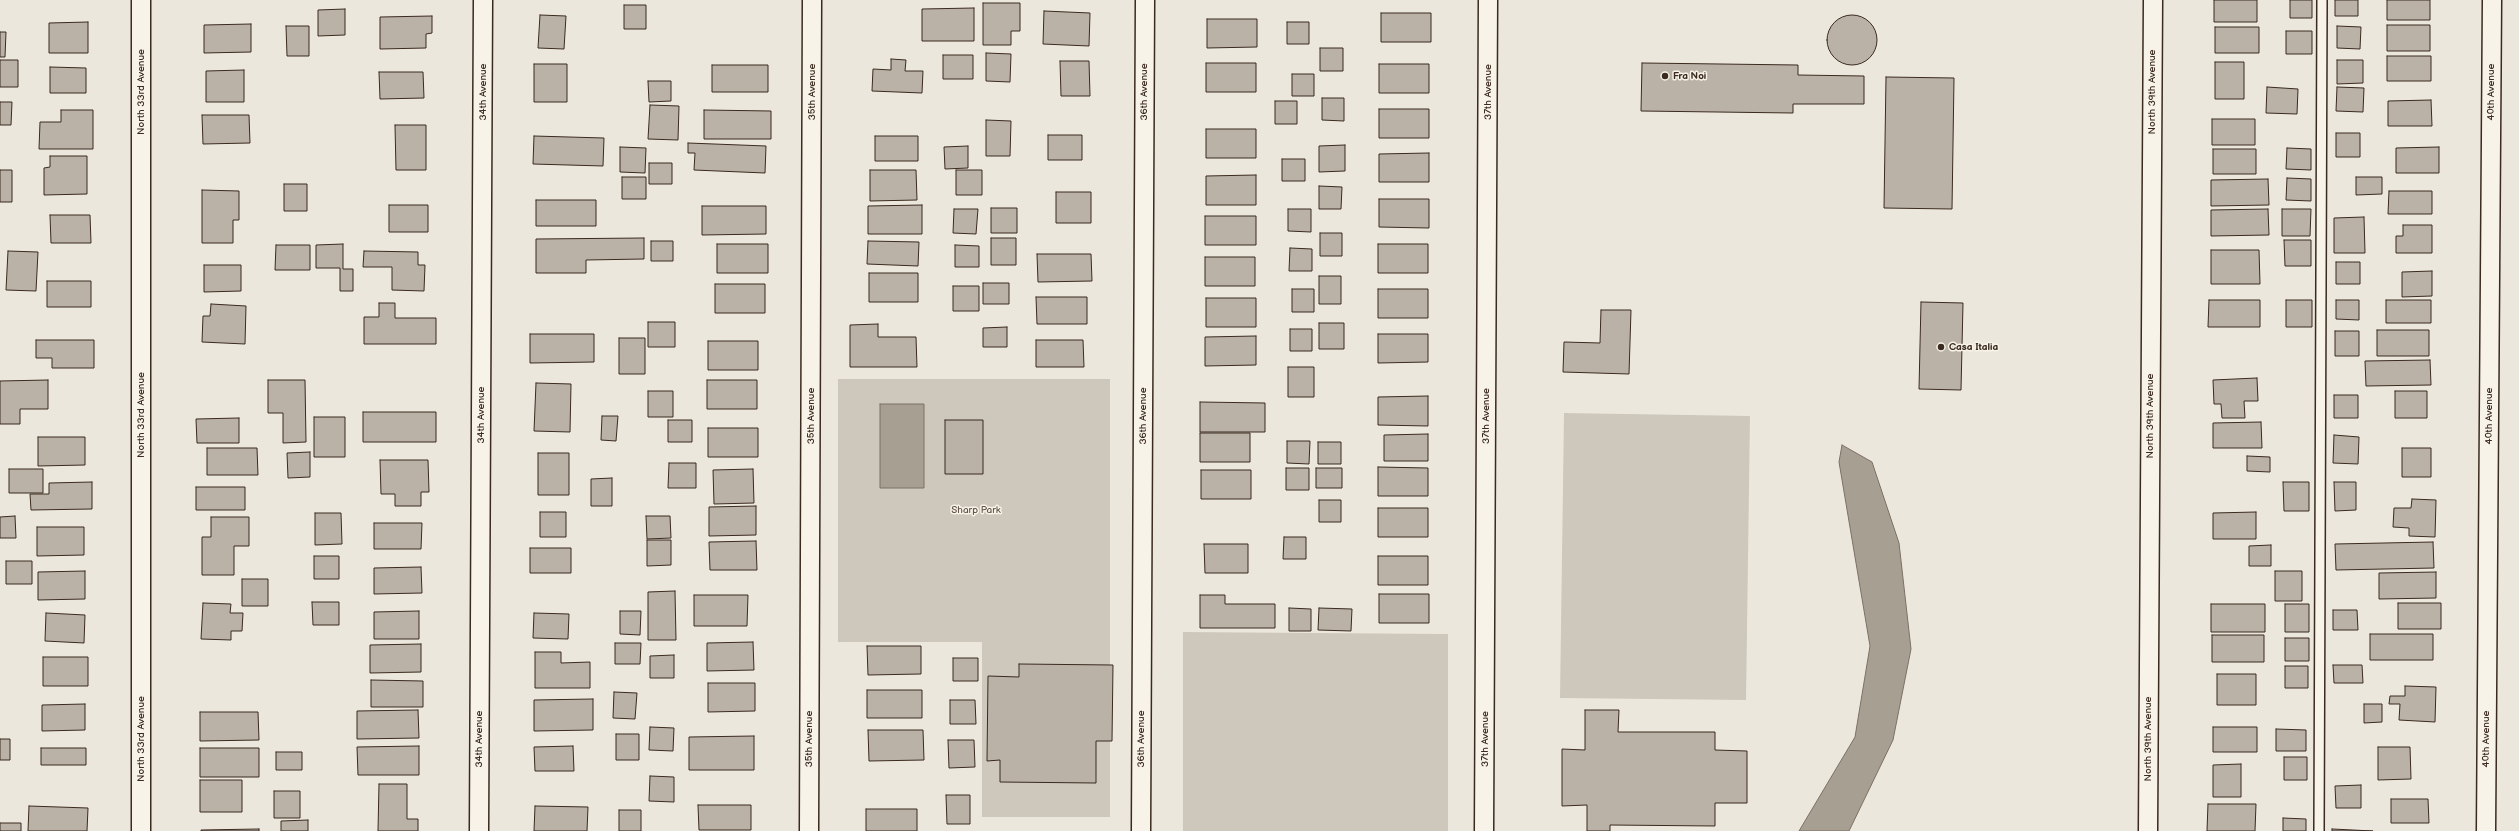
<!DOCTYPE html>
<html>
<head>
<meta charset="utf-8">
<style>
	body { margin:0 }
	canvas { display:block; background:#ece7dc }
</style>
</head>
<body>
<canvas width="2519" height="831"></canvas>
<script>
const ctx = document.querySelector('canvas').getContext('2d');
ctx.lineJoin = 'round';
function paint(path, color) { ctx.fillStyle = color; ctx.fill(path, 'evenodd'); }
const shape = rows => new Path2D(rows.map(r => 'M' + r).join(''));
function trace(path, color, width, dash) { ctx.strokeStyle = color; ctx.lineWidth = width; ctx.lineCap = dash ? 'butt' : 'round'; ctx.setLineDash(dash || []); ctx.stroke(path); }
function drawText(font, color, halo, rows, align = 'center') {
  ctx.font = font + ' "Balsamiq Sans",sans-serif'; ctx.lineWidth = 3; ctx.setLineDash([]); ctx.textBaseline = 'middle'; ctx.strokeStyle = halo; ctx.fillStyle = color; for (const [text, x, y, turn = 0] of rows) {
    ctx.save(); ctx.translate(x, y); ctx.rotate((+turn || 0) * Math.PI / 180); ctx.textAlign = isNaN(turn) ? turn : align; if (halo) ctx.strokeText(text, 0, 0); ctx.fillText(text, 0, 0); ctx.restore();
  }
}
paint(shape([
	[838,379,1110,379,1110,817,982,817,982,642,838,642],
	[1564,413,1750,416,1746,700,1560,698],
	[1183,632,1448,634,1448,831,1183,831]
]), '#cec8bc');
const water = shape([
	[880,404,924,404,924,488,880,488,880,404],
	[1842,445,1872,462,1899,543,1911,649,1893,740,1849,831,1799,831,1855,737,1870,646,1839,462,1842,445]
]);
paint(water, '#a89f93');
trace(water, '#7c7064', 1);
const building = shape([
	[2214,0,2257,0,2257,22,2214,22,2214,0],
	[2290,0,2312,0,2312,18,2290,18,2290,0],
	[2335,0,2358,0,2358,16,2335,16,2335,0],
	[2387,0,2430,0,2430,20,2387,20,2387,0],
	[983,3,1020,3,1020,31,1011,31,1011,45,983,45,983,3],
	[624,5,646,5,646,29,624,29,624,5],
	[974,8,974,41,922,41,922,9,974,8],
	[345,9,345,35,318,36,318,10,345,9],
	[1044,11,1090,13,1089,46,1043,44,1044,11],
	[1381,13,1431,13,1431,42,1381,42,1381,13],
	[540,15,566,16,564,49,538,48,540,15],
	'1827 40a25 25 0 1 1 50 0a25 25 0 1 1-50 0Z',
	[432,16,432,33,426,34,426,48,380,49,380,17,432,16],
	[1207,19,1257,19,1257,47,1207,48,1207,19],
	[88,22,88,53,49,53,49,23,88,22],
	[1287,22,1309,22,1309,44,1287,44,1287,22],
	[251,24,251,52,204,53,204,25,251,24],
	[2387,25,2430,25,2430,51,2387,51,2387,25],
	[286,26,309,26,309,56,287,56,286,26],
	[2337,26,2361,27,2360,49,2337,48,2337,26],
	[2215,27,2259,27,2259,53,2215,53,2215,27],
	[2286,31,2312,31,2312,54,2286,54,2286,31],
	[0,32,6,32,5,57,0,57,0,32],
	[1320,48,1343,48,1343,71,1320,71,1320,48],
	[986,53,1011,54,1010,82,986,81,986,53],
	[943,55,973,55,973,79,943,79,943,55],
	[2387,56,2431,56,2431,81,2387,81,2387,56],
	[891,59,906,60,905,71,923,71,922,93,872,91,873,69,891,70,891,59],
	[0,60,18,60,18,87,0,87,0,60],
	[2337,60,2363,60,2363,83,2337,84,2337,60],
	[1060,61,1089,61,1090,96,1061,96,1060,61],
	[2215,62,2244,62,2244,99,2215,99,2215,62],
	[1206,63,1256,63,1256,92,1206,92,1206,63],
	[1642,63,1798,65,1798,75,1864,76,1864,104,1793,104,1793,113,1641,111,1642,63],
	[534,64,567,64,567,102,534,102,534,64],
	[1379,64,1429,64,1429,93,1379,93,1379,64],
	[712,65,768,65,768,92,712,92,712,65],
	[50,67,86,68,86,93,50,93,50,67],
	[244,70,244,102,206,102,206,71,244,70],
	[379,72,423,72,424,98,380,99,379,72],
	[1292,74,1314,74,1314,96,1292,96,1292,74],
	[1886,77,1954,78,1952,209,1884,208,1886,77],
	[648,81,671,81,671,101,649,102,648,81],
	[2267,87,2298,89,2297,114,2266,113,2267,87],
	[2337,87,2364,88,2363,112,2336,111,2337,87],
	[1322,98,1344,98,1344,121,1322,120,1322,98],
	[2431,100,2432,126,2388,126,2388,101,2431,100],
	[1275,101,1297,101,1297,124,1275,124,1275,101],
	[0,102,12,102,11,125,0,125,0,102],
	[650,105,679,106,678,140,648,139,650,105],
	[1379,109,1429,109,1429,138,1379,138,1379,109],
	[61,110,93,110,93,149,39,149,40,122,61,122,61,110],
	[704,110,771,111,771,139,704,139,704,110],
	[202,115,249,115,250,143,203,144,202,115],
	[2212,119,2255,119,2255,145,2212,145,2212,119],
	[986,120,1011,121,1010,156,986,156,986,120],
	[395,125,426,125,426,170,396,170,395,125],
	[1206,129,1256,129,1256,158,1206,158,1206,129],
	[2336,133,2360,133,2360,157,2336,157,2336,133],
	[1048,135,1082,135,1082,160,1048,160,1048,135],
	[534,136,604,138,603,166,533,164,534,136],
	[875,136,918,136,918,161,875,161,875,136],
	[688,143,766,146,765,173,694,170,695,153,688,153,688,143],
	[1345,145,1345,171,1319,172,1319,146,1345,145],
	[968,146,968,168,945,169,944,147,968,146],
	[620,147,646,148,645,173,620,172,620,147],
	[2439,147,2439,173,2396,173,2396,148,2439,147],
	[2287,148,2311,149,2311,170,2286,169,2287,148],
	[2213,149,2256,149,2256,174,2213,174,2213,149],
	[1429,153,1429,182,1379,182,1379,154,1429,153],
	[50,156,87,156,87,194,44,195,44,168,50,167,50,156],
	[1282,159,1305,159,1305,181,1282,181,1282,159],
	[649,163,672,163,672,184,649,184,649,163],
	[0,170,12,170,12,202,0,202,0,170],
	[870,170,916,170,917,200,870,201,870,170],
	[956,170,982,170,982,195,956,195,956,170],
	[1256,175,1256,205,1206,205,1206,176,1256,175],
	[622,177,646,177,646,199,622,199,622,177],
	[2356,177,2382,177,2382,194,2356,195,2356,177],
	[2287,178,2311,179,2311,201,2286,200,2287,178],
	[2268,179,2269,205,2211,206,2211,180,2268,179],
	[284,184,307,184,307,211,284,211,284,184],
	[1319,186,1342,187,1341,209,1319,209,1319,186],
	[202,190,239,191,239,220,233,220,233,243,202,243,202,190],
	[2389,191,2432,191,2432,214,2388,214,2389,191],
	[1056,192,1091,192,1091,223,1056,223,1056,192],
	[1379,199,1429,199,1429,228,1379,227,1379,199],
	[536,200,596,200,596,226,536,226,536,200],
	[389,205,428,205,428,232,389,232,389,205],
	[922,205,922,234,868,234,868,206,922,205],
	[702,206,766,206,766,234,702,235,702,206],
	[991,208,1017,208,1017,233,991,233,991,208],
	[954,209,978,209,976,234,953,233,954,209],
	[1288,209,1311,209,1311,232,1288,231,1288,209],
	[2268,209,2269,235,2211,236,2211,210,2268,209],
	[2282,209,2311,209,2310,236,2282,236,2282,209],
	[50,215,90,215,91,243,51,243,50,215],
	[1205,216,1256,216,1256,245,1205,245,1205,216],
	[2364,217,2365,253,2334,253,2334,218,2364,217],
	[2403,225,2432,225,2432,253,2396,253,2396,236,2403,236,2403,225],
	[1320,233,1342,233,1342,256,1320,256,1320,233],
	[644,238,644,259,586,260,586,273,536,273,536,239,644,238],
	[991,238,1016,238,1016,265,991,265,991,238],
	[2284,240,2311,240,2311,266,2285,266,2284,240],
	[651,241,673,241,673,261,651,261,651,241],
	[868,241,919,242,918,266,867,264,868,241],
	[343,244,343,269,353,269,353,291,340,291,340,268,316,268,316,245,343,244],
	[717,244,768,244,768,273,717,273,717,244],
	[1378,244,1428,244,1428,273,1378,273,1378,244],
	[276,245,310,245,310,270,275,270,276,245],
	[955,245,979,246,979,267,955,267,955,245],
	[1290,248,1312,249,1312,271,1289,271,1290,248],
	[2211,250,2259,250,2260,284,2211,284,2211,250],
	[8,251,38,252,36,291,6,290,8,251],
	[364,251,418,252,418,265,425,265,424,291,392,290,392,267,363,267,364,251],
	[1037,254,1091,254,1092,281,1038,282,1037,254],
	[1205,257,1255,257,1255,286,1205,286,1205,257],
	[2336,262,2360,262,2360,284,2336,284,2336,262],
	[204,265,241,265,241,291,204,292,204,265],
	[2432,271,2432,296,2402,297,2402,272,2432,271],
	[869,273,918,273,918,302,869,302,869,273],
	[1319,276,1341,276,1341,304,1319,304,1319,276],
	[47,281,91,281,91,307,47,307,47,281],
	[983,283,1009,283,1009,304,983,304,983,283],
	[715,284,765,284,765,313,715,313,715,284],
	[953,286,979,286,979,311,953,311,953,286],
	[1292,289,1314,289,1314,312,1292,312,1292,289],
	[1378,289,1428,289,1428,318,1378,318,1378,289],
	[1036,297,1087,297,1087,324,1037,324,1036,297],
	[1206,298,1256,298,1256,327,1206,327,1206,298],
	[2209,300,2260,300,2260,327,2208,327,2209,300],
	[2286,300,2312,300,2312,327,2286,327,2286,300],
	[2336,300,2359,300,2359,320,2336,319,2336,300],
	[2386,300,2431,300,2431,323,2386,323,2386,300],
	[1921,302,1963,303,1961,390,1919,389,1921,302],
	[379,303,395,303,395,318,436,318,436,344,364,344,364,317,379,317,379,303],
	[211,304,246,306,245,344,202,342,203,316,210,316,211,304],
	[1601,310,1631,310,1629,374,1563,372,1564,342,1600,343,1601,310],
	[648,322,675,322,675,347,648,347,648,322],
	[1319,323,1344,323,1344,349,1319,349,1319,323],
	[878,324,878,337,916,337,917,367,850,367,850,325,878,324],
	[1007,327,1007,347,983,347,983,328,1007,327],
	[1290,329,1312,329,1312,351,1290,351,1290,329],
	[2377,330,2429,330,2429,356,2377,356,2377,330],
	[2335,331,2359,331,2359,356,2335,356,2335,331],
	[530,334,594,334,594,362,530,363,530,334],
	[1378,334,1428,334,1428,362,1378,363,1378,334],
	[1256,336,1256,365,1205,366,1205,337,1256,336],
	[619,338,645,338,645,374,619,374,619,338],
	[36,340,94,340,94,368,52,368,52,358,36,358,36,340],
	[1036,340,1083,340,1084,367,1036,367,1036,340],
	[708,341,758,341,758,370,708,370,708,341],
	[2430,360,2431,385,2366,386,2365,361,2430,360],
	[1288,367,1314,367,1314,397,1288,397,1288,367],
	[2257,378,2258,401,2244,401,2245,418,2222,418,2221,404,2214,404,2213,380,2257,378],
	[48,380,48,409,20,409,20,424,0,424,0,381,48,380],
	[268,380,305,380,306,442,283,443,283,413,268,413,268,380],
	[707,380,757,380,757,409,707,409,707,380],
	[536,383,571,384,570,432,534,431,536,383],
	[648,391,673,391,673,417,648,417,648,391],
	[2395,391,2427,391,2427,418,2395,418,2395,391],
	[2334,395,2358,395,2358,418,2334,418,2334,395],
	[1428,396,1428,426,1378,425,1378,397,1428,396],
	[1200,402,1265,403,1265,432,1200,432,1200,402],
	[363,412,436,412,436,442,363,442,363,412],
	[602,416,618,416,616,441,601,440,602,416],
	[314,417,345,417,345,457,314,457,314,417],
	[239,418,239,443,197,443,196,419,239,418],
	[668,420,692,420,692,442,668,442,668,420],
	[945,420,983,420,983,474,945,474,945,420],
	[2261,422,2262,448,2213,448,2213,423,2261,422],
	[708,428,758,428,758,457,708,457,708,428],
	[1200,433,1250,433,1250,462,1200,462,1200,433],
	[1428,434,1428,461,1384,461,1384,435,1428,434],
	[2334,435,2359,437,2358,464,2333,463,2334,435],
	[38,437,85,437,85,465,38,466,38,437],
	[1287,441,1310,441,1309,464,1287,463,1287,441],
	[1318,442,1341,442,1341,464,1318,464,1318,442],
	[207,448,257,448,258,475,207,475,207,448],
	[2402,448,2431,448,2431,477,2402,477,2402,448],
	[310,452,310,477,288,478,287,453,310,452],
	[538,453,569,453,569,495,538,495,538,453],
	[2247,456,2270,457,2270,472,2247,471,2247,456],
	[380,460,428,460,429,492,421,492,421,506,395,506,395,494,381,494,380,460],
	[669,463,696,463,696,488,668,488,669,463],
	[1378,467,1428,468,1428,496,1378,496,1378,467],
	[1286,468,1309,468,1309,490,1286,490,1286,468],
	[1316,468,1342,468,1342,488,1316,488,1316,468],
	[9,469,43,469,43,493,9,493,9,469],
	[753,469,754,503,714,504,713,470,753,469],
	[1201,470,1251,470,1251,499,1201,499,1201,470],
	[612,478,612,506,591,506,591,479,612,478],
	[92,482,92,509,31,510,30,494,49,494,49,483,92,482],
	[2283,482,2309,482,2309,511,2284,511,2283,482],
	[2334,482,2356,482,2356,510,2335,511,2334,482],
	[196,487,245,487,245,510,196,510,196,487],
	[2412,499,2436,500,2435,537,2409,536,2409,528,2393,527,2394,508,2411,508,2412,499],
	[1319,500,1341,500,1341,522,1319,522,1319,500],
	[756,506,756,535,709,536,709,507,756,506],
	[1378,508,1428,508,1428,537,1378,537,1378,508],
	[540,512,566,512,566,537,540,537,540,512],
	[2256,512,2256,539,2213,539,2213,513,2256,512],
	[315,513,341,513,342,544,315,545,315,513],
	[15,516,16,538,0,538,0,517,15,516],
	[646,516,670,516,671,538,647,539,646,516],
	[211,517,249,517,249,546,234,546,234,575,202,575,202,537,211,537,211,517],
	[374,523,422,523,421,549,374,549,374,523],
	[37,527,84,527,84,555,37,556,37,527],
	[1284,537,1306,537,1306,559,1283,559,1284,537],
	[647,540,671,540,671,565,647,566,647,540],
	[756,541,757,570,710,570,709,542,756,541],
	[2433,542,2434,568,2336,570,2335,544,2433,542],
	[1204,544,1248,544,1248,573,1205,573,1204,544],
	[2271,545,2271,566,2249,566,2249,546,2271,545],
	[530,548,571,548,571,573,530,573,530,548],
	[314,556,339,556,339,579,314,579,314,556],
	[1378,556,1428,556,1428,585,1378,585,1378,556],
	[6,561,32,561,32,584,6,584,6,561],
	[421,567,422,593,374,594,374,568,421,567],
	[85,571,85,599,38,600,38,572,85,571],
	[2275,571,2302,571,2302,601,2275,601,2275,571],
	[2436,572,2436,598,2379,599,2379,573,2436,572],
	[242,579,268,579,268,606,242,606,242,579],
	[675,591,676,640,648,640,648,592,675,591],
	[1379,594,1429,594,1429,623,1379,623,1379,594],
	[694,595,748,595,747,626,694,626,694,595],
	[1200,595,1225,595,1225,604,1275,604,1275,628,1200,628,1200,595],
	[312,602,339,602,339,625,313,625,312,602],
	[203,603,231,604,230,613,243,613,242,631,231,631,231,640,201,639,203,603],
	[2398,603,2441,603,2441,629,2398,629,2398,603],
	[2211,604,2265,604,2265,632,2211,632,2211,604],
	[2285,604,2309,604,2309,632,2285,632,2285,604],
	[1289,608,1311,609,1311,631,1289,631,1289,608],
	[1319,608,1352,609,1351,631,1318,630,1319,608],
	[2333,610,2357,610,2358,630,2333,630,2333,610],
	[419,611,419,639,374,639,374,612,419,611],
	[620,611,641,611,640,635,620,634,620,611],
	[46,613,85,615,84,643,45,641,46,613],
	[534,613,569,614,568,639,533,638,534,613],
	[2370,634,2433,634,2433,660,2370,660,2370,634],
	[2212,635,2264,635,2264,662,2212,662,2212,635],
	[2285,638,2309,638,2309,661,2285,661,2285,638],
	[753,642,754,670,707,671,707,643,753,642],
	[615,643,641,643,640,664,615,664,615,643],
	[421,644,421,672,370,673,370,645,421,644],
	[867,646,921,646,921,674,868,675,867,646],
	[535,652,561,652,561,663,590,662,590,688,535,688,535,652],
	[674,655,674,678,650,678,650,656,674,655],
	[43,657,88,657,88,686,43,686,43,657],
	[953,658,978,658,978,681,953,681,953,658],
	[1019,664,1113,665,1112,741,1096,741,1096,783,1000,782,1000,760,987,761,988,676,1019,677,1019,664],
	[2333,665,2362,665,2363,683,2334,683,2333,665],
	[2285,666,2308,666,2308,688,2285,688,2285,666],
	[2217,674,2256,674,2256,705,2217,705,2217,674],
	[371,680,423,681,423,707,371,707,371,680],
	[708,683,755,683,755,711,708,712,708,683],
	[2405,686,2436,687,2435,722,2399,720,2400,704,2389,704,2390,696,2405,696,2405,686],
	[867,690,922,690,922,718,867,718,867,690],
	[614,692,637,693,635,719,613,718,614,692],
	[593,699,593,730,534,731,534,700,593,699],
	[950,700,975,700,976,724,950,724,950,700],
	[85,704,85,730,42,731,42,705,85,704],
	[2364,704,2382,704,2382,722,2364,723,2364,704],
	[418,710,419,738,357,739,357,711,418,710],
	[1585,710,1619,710,1618,732,1715,732,1715,750,1747,751,1747,803,1715,803,1715,826,1610,825,1610,831,1587,831,1587,805,1562,806,1562,749,1585,750,1585,710],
	[200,712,258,712,259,740,200,741,200,712],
	[650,727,674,728,673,751,649,750,650,727],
	[2213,727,2257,727,2257,752,2213,752,2213,727],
	[2276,729,2306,730,2306,751,2276,751,2276,729],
	[868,730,923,730,924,760,869,761,868,730],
	[616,734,639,734,639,760,616,760,616,734],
	[754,736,754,770,689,770,689,737,754,736],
	[0,739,10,739,10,760,0,760,0,739],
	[948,740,974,740,975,767,949,768,948,740],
	[419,746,419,775,358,775,357,747,419,746],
	[573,746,574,771,535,771,534,747,573,746],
	[2378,747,2410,747,2411,779,2378,780,2378,747],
	[41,748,86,748,86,765,41,765,41,748],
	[200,748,259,748,259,777,200,777,200,748],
	[276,752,302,752,302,770,276,770,276,752],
	[2284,757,2307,757,2307,780,2284,780,2284,757],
	[2241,764,2241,797,2213,797,2213,765,2241,764],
	[650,776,674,777,674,802,649,801,650,776],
	[200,780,242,780,242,812,200,812,200,780],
	[379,784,407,784,407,819,418,819,418,831,378,831,379,784],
	[2361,785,2361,808,2336,808,2335,786,2361,785],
	[274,791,300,791,300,818,274,818,274,791],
	[946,795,970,795,970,824,947,824,946,795],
	[2391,799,2428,799,2429,823,2391,823,2391,799],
	[2208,804,2256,804,2255,831,2207,831,2208,804],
	[698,805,751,805,751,830,699,830,698,805],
	[29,806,88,808,87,831,28,831,29,806],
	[535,806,588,807,587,831,534,831,535,806],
	[866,809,917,809,917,831,866,831,866,809],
	[619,810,641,810,641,831,619,831,619,810],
	[2283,818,2306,819,2306,831,2283,831,2283,818],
	[308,820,308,831,281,831,281,821,308,820],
	[0,823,21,823,21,831,0,831,0,823],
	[259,829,259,831,201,831,201,830,259,829],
	[2332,829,2373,831,2332,831,2332,829]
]);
paint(building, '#bab2a7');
trace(building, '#3b2a1e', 1);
const service = shape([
	[2319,831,2322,0]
]);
const minor = shape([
	[141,0,141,831],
	[479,831,483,0],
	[809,831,812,0],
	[1141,831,1145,0],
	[1484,831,1488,0],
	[2148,831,2153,0],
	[2486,831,2492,0]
]);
trace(service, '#3b2a1e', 12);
trace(minor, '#3b2a1e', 21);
trace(service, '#f7f3e8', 9);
trace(minor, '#f7f3e8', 18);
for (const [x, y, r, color] of [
	[1665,76,4,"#3b2a1e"],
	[1941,347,4,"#3b2a1e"]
]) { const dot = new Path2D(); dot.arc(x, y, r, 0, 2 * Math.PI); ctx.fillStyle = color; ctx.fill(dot); trace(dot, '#f7f3e8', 1.5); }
drawText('bold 10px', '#3b2a1e', '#f7f3e8', [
	["Fra Noi",1673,76],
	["Casa Italia",1949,347]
], 'left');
drawText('10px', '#3b2a1e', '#f7f3e8', [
	["North 33rd Avenue",141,92,-90],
	["34th Avenue",483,92,-90],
	["35th Avenue",812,92,-90],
	["36th Avenue",1144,92,-90],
	["37th Avenue",1488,92,-90],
	["North 39th Avenue",2152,92,-90],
	["40th Avenue",2491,92,-90],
	["North 33rd Avenue",141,415,-90],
	["34th Avenue",481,415,-90],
	["35th Avenue",811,416,-90],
	["36th Avenue",1143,416,-90],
	["37th Avenue",1486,416,-90],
	["North 39th Avenue",2150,416,-90],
	["40th Avenue",2489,416,-90],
	["North 33rd Avenue",141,739,-90],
	["34th Avenue",479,739,-90],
	["35th Avenue",809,739,-90],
	["36th Avenue",1141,739,-90],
	["37th Avenue",1485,739,-90],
	["North 39th Avenue",2148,739,-90],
	["40th Avenue",2486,739,-90]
]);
drawText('10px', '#605246', '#f7f3e8', [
	["Sharp Park",976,510]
]);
</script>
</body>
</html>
